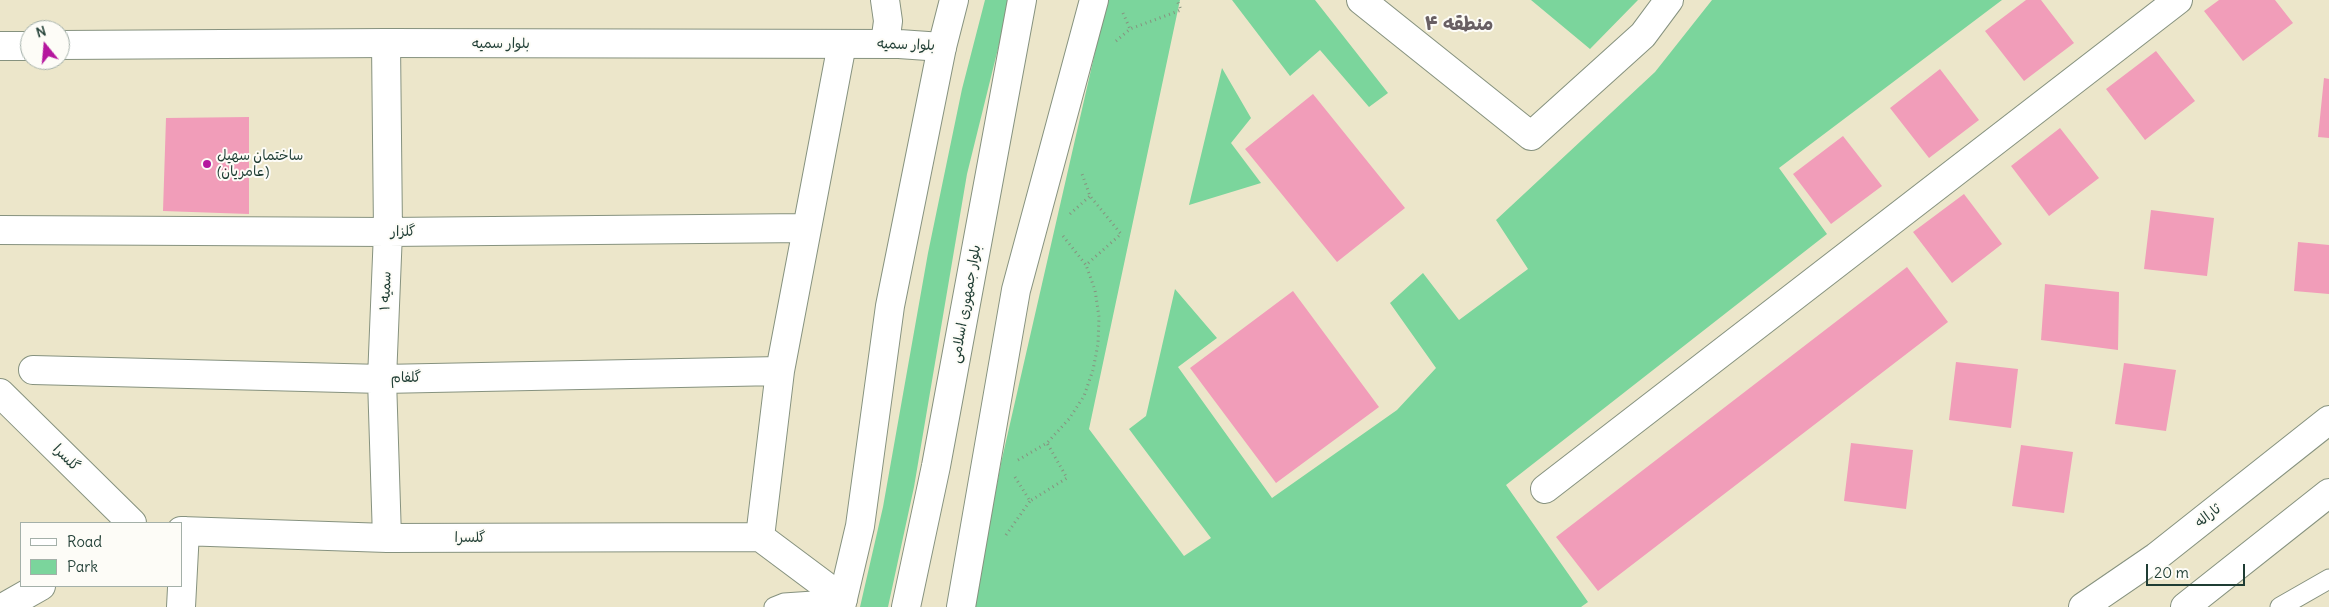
<!DOCTYPE html>
<html>
<head>
<meta charset="utf-8">
<style>
	body { margin:0 }
	#map { position:relative; width:2329px; height:607px; overflow:hidden; background:#ece6ca; font-family:Delius,sans-serif }
	canvas { display:block }
	.legend { position:absolute; left:20px; top:522px; width:162px; height:65px; box-sizing:border-box; background:#fdfcf7; border:1px solid #a4b0a9; margin:0; padding:6px 9px; list-style:none; font-size:15px; color:#1f3d34 }
	.legend li { display:flex; align-items:center; gap:10px; height:25px }
	.legend b { width:25px; border:1px solid #a4b0a9 }
	.north { position:absolute; left:20px; top:20px; width:50px; height:50px; box-sizing:border-box; background:#fdfcf7; border:1px solid #a4b0a9; border-radius:50%; rotate:343deg; font-size:14px; font-weight:700; line-height:20px; text-align:center; color:#1f3d34 }
	.north::after { content:''; display:block; margin:auto; width:18px; height:22px; background:#b5179e; clip-path:polygon(50% 0,100% 100%,50% 72%,0 100%) }
	.scale { position:absolute; left:2146px; top:564px; width:99px; height:22px; box-sizing:border-box; border:2px solid #1f3d34; border-top:0; padding-left:6px; font-size:15px; line-height:18px; white-space:nowrap; color:#1f3d34; -webkit-text-stroke:4px #fdfcf7; paint-order:stroke }
</style>
</head>
<body>
<div id="map">
<canvas width="2329" height="607"></canvas>
<ul class="legend">
<li><b style="height:6px;background:#fff"></b>Road</li>
<li><b style="height:14px;background:#7bd59c"></b>Park</li>
</ul>
<div class="north">N</div>
<div class="scale">20 m</div>
</div>
<script>
const ctx = document.querySelector('canvas').getContext('2d');
ctx.lineJoin = 'round';
function paint(path, color) { ctx.fillStyle = color; ctx.fill(path, 'evenodd'); }
const shape = rows => new Path2D(rows.map(r => 'M' + r).join(''));
function trace(path, color, width, dash) { ctx.strokeStyle = color; ctx.lineWidth = width; ctx.lineCap = dash ? 'butt' : 'round'; ctx.setLineDash(dash || []); ctx.stroke(path); }
function drawText(font, color, halo, rows, align = 'center') {
  ctx.font = font + ' Delius,"Playpen Sans Arabic",sans-serif'; ctx.lineWidth = 4; ctx.setLineDash([]); ctx.textBaseline = 'middle'; ctx.strokeStyle = halo; ctx.fillStyle = color; for (const [text, x, y, turn = 0] of rows) {
    ctx.save(); ctx.translate(x, y); ctx.rotate((+turn || 0) * Math.PI / 180); ctx.textAlign = isNaN(turn) ? turn : align; if (halo) ctx.strokeText(text, 0, 0); ctx.fillText(text, 0, 0); ctx.restore();
  }
}
paint(shape([
	[985,0,1010,0,967,174,914,487,888,607,860,607,883,507,928,253,962,89],
	[1107,0,1180,0,1089,429,1184,556,1211,538,1129,429,1146,416,1175,289,1217,338,1178,367,1272,498,1397,410,1436,368,1390,303,1423,273,1459,320,1528,269,1496,220,1655,72,1712,0,2002,0,1779,168,1827,234,1506,485,1588,602,1581,607,974,607,1001,463],
	[1232,0,1315,0,1388,93,1369,107,1320,50,1290,76],
	[1531,0,1638,0,1590,49],
	[1222,68,1251,118,1231,143,1261,183,1189,205]
]), '#7bd59c');
paint(shape([
	[2026,0,2041,0,2074,43,2024,81,1985,31],
	[2219,0,2275,0,2293,23,2243,61,2204,11],
	[2156,51,2195,101,2145,140,2106,89],
	[1940,69,1979,120,1929,158,1890,108],
	[2324,78,2329,79,2329,138,2318,137],
	[1313,94,1405,208,1337,262,1245,149],
	[249,117,249,214,163,211,166,118],
	[2060,128,2099,178,2049,216,2011,166],
	[1843,136,1882,186,1831,224,1793,174],
	[1964,194,2002,244,1952,283,1913,232],
	[2151,210,2214,218,2207,276,2144,269],
	[2298,242,2329,245,2329,294,2294,291],
	[1907,267,1948,322,1598,591,1556,537],
	[2045,284,2119,292,2118,350,2041,340],
	[1293,291,1379,407,1276,483,1190,368],
	[1956,362,2018,369,2011,428,1949,420],
	[2124,363,2176,370,2166,431,2115,424],
	[1851,443,1913,450,1906,509,1844,501],
	[2021,445,2073,452,2064,513,2012,506]
]), '#f19db9');
const lane = shape([
	[774,607,784,603,843,599],
	[2280,607,2329,579]
]);
const street = shape([
	[1361,0,1531,136,1643,35,1669,0],
	[386,43,388,232,382,379,387,538],
	[0,230,388,232,807,228],
	[33,370,382,379,780,371],
	[0,393,132,523],
	[1545,489,2178,0],
	[181,531,387,538,760,537],
	[760,537,780,371,842,44],
	[760,537,843,599],
	[4,607,41,586],
	[181,607,185,531],
	[961,607,1016,290,1094,0]
]);
const secondary = shape([
	[885,44,888,21,885,0],
	[60,45,386,43,899,44,942,47],
	[0,46,30,46],
	[2083,607,2156,557,2329,420],
	[2185,607,2329,493]
]);
const primary = shape([
	[841,607,860,526,890,306,942,47,954,0],
	[906,607,936,466,1022,0]
]);
trace(lane, '#86927f', 21);
trace(street, '#86927f', 30);
trace(secondary, '#86927f', 30);
trace(primary, '#86927f', 30);
trace(shape([
	[1123,13,1130,29],
	[1116,41,1130,29,1181,10,1177,0],
	[1070,214,1090,196],
	[1063,236,1086,265,1121,234,1090,196,1081,171],
	[1018,460,1047,443,1069,419,1084,396,1093,370,1098,344,1099,317,1095,290,1086,265],
	[1015,477,1030,501,1067,478,1047,443],
	[1006,535,1030,501]
]), '#86927f', 3, [1, 4]);
trace(lane, '#fff', 19);
trace(street, '#fff', 28);
trace(secondary, '#fff', 28);
trace(primary, '#fff', 28);
for (const [x, y, r, color] of [
	[207,164,5,"#b5179e"]
]) { const dot = new Path2D(); dot.arc(x, y, r, 0, 2 * Math.PI); ctx.fillStyle = color; ctx.fill(dot); trace(dot, '#fdfcf7', 2); }
drawText('14px', '#1f3d34', '#fdfcf7', [
	["بلوار سمیه",501,44],
	["بلوار سمیه",906,45,2],
	["گلزار",403,232,-1],
	["سمیه ۱",386,291,-88],
	["بلوار جمهوری اسلامی",966,304,-80],
	["گلفام",406,378,-1],
	["گلسرا",66,458,45],
	["ثاراله",2208,516,-38],
	["گلسرا",470,538]
]);
drawText('14px', '#1f3d34', '#fdfcf7', [
	["ساختمان سهیل",217,156],
	["(عامریان)",217,172]
], 'left');
drawText('bold 19px', '#685f63', '#fdfcf7', [
	["منطقه ۴",1459,25]
]);
</script>
</body>
</html>
